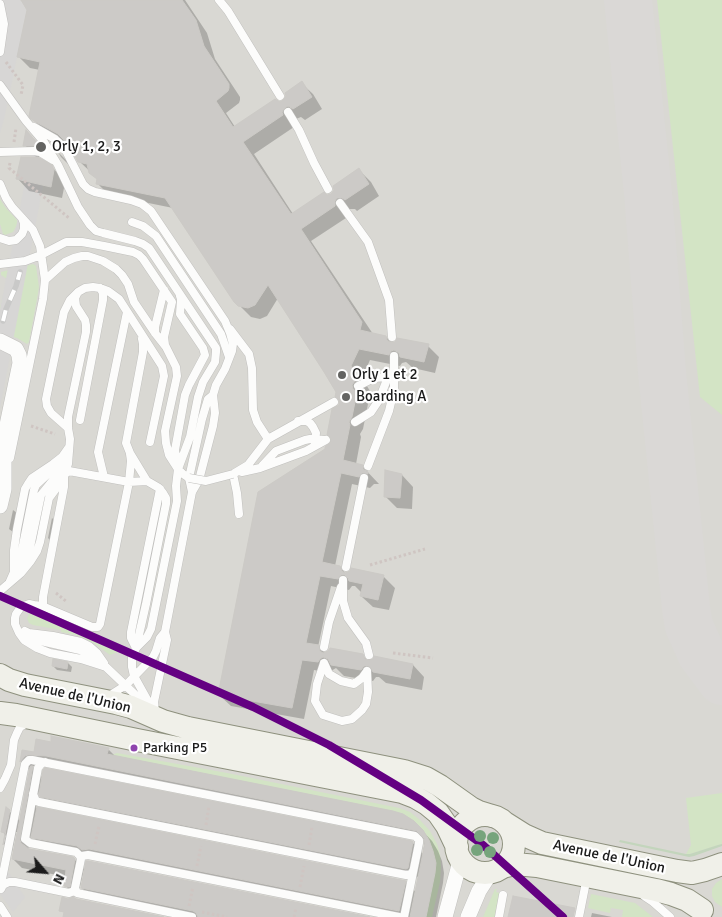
<!DOCTYPE html>
<html>
<head>
<meta charset="utf-8">
<style>
	body { margin:0 }
	#map { position:relative; width:722px; height:917px; overflow:hidden; background:#eae8e4; font-family:Signika,sans-serif }
	canvas { display:block }
	.north { position:absolute; left:20px; top:847px; width:50px; height:50px; -webkit-text-stroke:4px #fff; paint-order:stroke; rotate:117deg; font-size:14px; font-weight:700; line-height:20px; text-align:center; color:#1b1b1b }
	.north::after { content:''; display:block; margin:auto; width:18px; height:22px; background:#1b1b1b; clip-path:polygon(50% 0,100% 100%,50% 72%,0 100%) }
</style>
</head>
<body>
<div id="map">
<canvas width="722" height="917"></canvas>
<div class="north">N</div>
</div>
<script>
const ctx = document.querySelector('canvas').getContext('2d');
ctx.lineJoin = 'round';
function paint(path, color) { ctx.fillStyle = color; ctx.fill(path, 'evenodd'); }
const shape = rows => new Path2D(rows.map(r => 'M' + r).join(''));
function trace(path, color, width, dash) { ctx.strokeStyle = color; ctx.lineWidth = width; ctx.lineCap = dash ? 'butt' : 'round'; ctx.setLineDash(dash || []); ctx.stroke(path); }
function drawText(font, color, halo, rows, align = 'center') {
  ctx.font = font + ' Signika,sans-serif'; ctx.lineWidth = 4.5; ctx.setLineDash([]); ctx.textBaseline = 'middle'; ctx.strokeStyle = halo; ctx.fillStyle = color; for (const [text, x, y, turn = 0] of rows) {
    ctx.save(); ctx.translate(x, y); ctx.rotate((+turn || 0) * Math.PI / 180); ctx.textAlign = isNaN(turn) ? turn : align; if (halo) ctx.strokeText(text, 0, 0); ctx.fillText(text, 0, 0); ctx.restore();
  }
}
paint(shape([
	[0,0,722,0,722,917,0,917]
]), '#d9d8d3');
paint(shape([
	[657,0,722,0,722,415,700,397],
	[0,199,5,207,17,220,18,223,13,232,5,235,3,234,0,224],
	[33,264,36,266,39,287,37,299,29,342,27,344,17,338,0,333,0,308,7,279,1,275,1,272],
	[34,612,100,635,119,649,124,650,110,655,95,644,80,636,61,632,61,630,33,625,29,623,27,618,30,613],
	[117,753,227,773,399,808,410,812,420,820,430,831,437,844,440,854,441,866,440,882,432,917,426,917,436,863,433,851,429,840,423,830,414,821,403,814,393,811,112,755],
	[722,793,722,844,690,854,686,854,691,845,686,798],
	[722,879,722,907,715,902,712,896,712,889,716,883],
	[495,889,497,889,496,892,500,893,495,917,483,917],
	[591,894,635,903,653,917,622,917,623,910,611,908,610,913,588,908]
]), '#d3e4c5');
paint(shape([
	[620,840,686,854,690,854,718,845,722,844,722,846,694,856,689,857,619,842]
]), '#c3d5bc');
paint(shape([
	[0,0,21,0,27,10,5,115,0,134],
	[42,109,55,112,40,185,43,186,0,408,0,309,25,182,27,182],
	[0,860,25,897,13,912,0,894]
]), '#d7d6d5');
paint(shape([
	[22,0,185,0,207,33,215,59,240,97,240,100,239,103,226,113,235,127,280,103,284,102,301,83,313,94,322,109,305,120,301,117,296,119,294,127,254,154,293,214,327,196,332,195,359,170,371,182,379,196,357,211,355,209,349,209,346,218,311,241,373,334,386,337,392,343,428,346,439,357,435,373,413,368,406,362,402,363,400,366,370,360,362,378,370,391,367,393,363,397,364,400,368,404,363,429,360,434,361,437,356,464,362,466,379,484,374,484,370,488,352,484,335,566,340,567,346,574,383,576,395,588,389,610,373,607,361,596,362,593,355,586,352,586,349,590,331,586,318,647,325,653,362,655,369,662,413,665,424,677,422,690,386,683,379,677,376,677,373,681,344,676,336,668,331,671,330,673,314,670,304,719,231,706,219,695,326,450,332,444,340,400,337,391,278,298,267,316,260,319,251,317,235,301,173,208,109,195,97,183,98,179,79,161,71,145,47,133,35,121,40,70,30,68,19,57,29,10],
	[27,133,38,144,49,157,36,157,25,145],
	[58,152,72,166,73,169,61,157],
	[51,166,63,179,65,183,62,198,29,191,18,179],
	[402,475,413,487,412,509,397,508,385,496],
	[13,510,17,513,13,532,9,529],
	[52,518,58,524,54,544,48,538],
	[54,661,68,663,72,667,71,672,57,670,53,666],
	[108,749,116,757,414,822,432,841,438,851,442,861,444,873,443,883,436,917,395,917,41,845,31,835,28,850,73,858,84,869,78,895,75,895,66,886,67,877,22,868,13,859,19,832,16,832,12,852,4,844,6,836,3,832,9,811,21,822,31,771,21,762,23,751,35,754],
	[38,763,55,765,425,839,423,854,412,842,43,778,32,767],
	[39,790,41,796,51,805,415,878,419,876,416,892,405,882,36,808],
	[82,888,364,917,189,917,91,897],
	[592,913,612,917,591,917]
]), '#0003');
trace(shape([
	[628,0,648,193,662,372,686,608,689,626,701,653,722,681]
]), '#dad8d6', 48);
const building = shape([
	[21,0,182,0,196,20,204,46,229,84,229,88,228,91,216,101,233,127,275,99,280,102,283,100,286,96,285,93,302,81,312,97,293,109,288,106,285,108,282,112,283,115,243,142,291,214,324,192,327,195,331,194,334,190,333,186,359,168,369,184,345,200,342,198,337,198,335,201,335,206,301,229,362,322,360,330,386,336,387,340,390,342,395,342,397,338,429,344,424,362,400,357,399,353,394,350,391,351,389,355,359,349,351,366,360,379,355,381,352,385,353,389,357,392,352,417,349,422,350,425,343,460,363,465,363,469,368,472,368,474,362,473,359,477,341,473,322,562,340,566,342,571,345,573,350,571,351,568,384,575,378,600,360,596,363,584,349,581,348,578,345,575,341,575,338,579,320,576,306,643,319,645,320,651,323,653,328,651,330,648,363,654,365,659,368,660,373,659,374,656,413,664,410,679,373,672,371,668,368,666,364,666,361,670,331,665,328,659,323,657,320,659,318,662,302,660,292,708,218,695,258,492,325,449,325,447,330,443,331,438,327,435,332,409,339,405,339,400,335,397,336,392,324,372,268,285,255,305,248,308,238,306,234,302,165,198,96,184,97,179,89,173,87,164,78,162,69,145,58,134,34,121,30,118,29,116,40,62,17,57,27,10,21,0],
	[26,130,39,145,40,146,23,146,26,130],
	[21,157,38,157,52,165,54,170,51,187,16,179,21,157],
	[385,470,402,474,400,498,384,497,385,470],
	[53,659,68,662,67,669,52,666,53,659],
	[51,736,109,748,107,754,393,811,403,814,414,821,423,830,429,840,433,851,436,863,435,873,426,917,410,917,425,843,424,838,417,831,46,756,28,755,25,756,20,762,22,750,34,752,36,739,51,742,51,736],
	[31,766,33,766,20,840,21,843,29,849,73,857,75,859,70,887,68,887,64,886,66,870,12,859,30,767,31,766],
	[45,768,412,841,413,842,408,868,406,869,40,797,39,794,43,770,45,768],
	[6,807,10,810,3,845,5,833,1,832,6,807],
	[37,807,406,881,399,911,89,849,82,850,77,846,32,838,31,837,37,807],
	[86,861,88,861,370,917,198,917,196,913,193,911,81,888,86,861],
	[513,896,575,908,573,917,508,917,513,896],
	[73,897,76,899,164,917,63,917,64,912,59,911,62,897,68,899,73,897]
]);
paint(building, '#cccac7');
trace(building, '#cccac6', 1);
const lane = shape([
	[219,0,228,11,280,96],
	[0,4,4,24,0,52],
	[0,85,26,121,44,142,58,165,78,207,90,225,96,231,103,233,135,241,143,244,149,248,216,348,216,352,215,362,203,382,198,397,190,437,178,469],
	[288,112,299,130,314,163,328,189],
	[34,127,55,139,65,149,83,184,88,189,95,192,131,200,142,204,151,211,225,321,230,333,233,344,232,351,225,369,216,385,213,395,208,399,202,419,189,478,192,492],
	[0,152,34,151,40,152,53,160],
	[0,184,6,198,12,207,33,230,40,246,45,280,43,299,10,458],
	[340,203,368,242,389,300,392,337],
	[132,222,143,226,156,236,221,334,229,357],
	[0,238,9,241,16,240,22,234,24,229,24,223,22,218],
	[0,264,25,261,41,255,66,242,82,242,104,246,133,252,139,255,143,259,172,302,164,337,165,345],
	[45,280,65,262,74,258,82,256,88,256,103,261,116,269,122,275,128,284,134,302,155,333,166,347,176,367,177,376,165,431,166,443,169,455,178,469,183,474,189,478],
	[230,329,249,354,252,368,253,410,257,422,268,439],
	[155,333,155,327,164,290],
	[142,339,143,344,143,352,126,443,130,453,147,481,159,488,163,493,166,498,166,504,146,604,136,648,132,658,132,667,134,676,154,712],
	[358,386,374,378,388,377,389,374],
	[80,420,103,300,103,293,100,288],
	[298,421,306,421,310,423,313,427,316,433,315,443],
	[355,422,371,412,379,400,388,377],
	[68,428,51,413,47,406,46,399,64,312,70,300,77,293],
	[262,466,276,451,305,440,310,439,324,440],
	[368,466,389,411,394,390,394,356],
	[242,472,260,468,306,451,326,440],
	[233,474,248,465,268,439,334,402],
	[233,474,237,493,239,514],
	[104,477,98,452,127,312],
	[346,567,364,478],
	[21,568,29,552,41,495,58,474,63,464],
	[16,571,21,555,34,490,36,485,60,463],
	[343,580,343,601,348,618,366,643,369,655],
	[10,581,14,572,14,550,17,529,25,489,28,484,32,478,53,464,62,457,69,447],
	[0,591,21,573,30,562,37,551,40,542,49,498,58,486,64,475,69,471,129,482,147,481],
	[43,606,43,597,64,487,64,475,68,464,70,439,68,428,68,417,86,332,86,325,85,320,76,306,75,298,78,292,85,288,93,287,100,288,108,291,119,299,162,366,164,376,150,442],
	[25,631,29,633,53,636,81,642,89,646,97,653,104,663],
	[22,633,29,637,41,641,80,650,88,654,106,667,145,704],
	[324,647,329,622,341,587],
	[136,648,147,637,151,629,177,501,176,486,178,469,175,450,185,395,189,385,205,355,203,348,180,314,181,299,180,296],
	[136,648,131,638,131,632,160,489],
	[324,663,317,684,315,701,323,715,342,721,352,719,362,710,366,704,368,692,367,671],
	[324,663,329,674,341,681,354,684,362,678,367,671],
	[106,667,81,659,50,653,37,648,24,640,19,633,15,624,15,618,16,614,21,607,29,604,34,605,42,606,92,627,98,627,100,624,129,482,131,461,130,454],
	[109,696,126,685,153,657,156,651,160,638,165,632,192,492,199,480,213,426,215,413,213,395],
	[155,711,154,702,167,640,165,632],
	[45,762,42,763,38,768,25,839,30,843,76,852,80,856,81,859],
	[0,788,5,779,11,765,14,740,17,733,20,727,27,723],
	[33,794,36,801,39,802,406,875,411,874,413,871],
	[0,889,25,764,29,760,32,760,415,836,419,840,419,843,404,917],
	[1,889,3,885,9,882,15,882,69,893,74,891,75,888],
	[644,896,653,902,670,917],
	[0,906,7,917],
	[192,917,77,893,75,888,81,859,82,856,88,855,399,917],
	[499,917,503,895],
	[579,917,587,877]
]);
const street = shape([
	[0,341,16,349,19,355,20,363,6,430,4,451,4,489,0,506],
	[445,917,458,869,459,855],
	[468,917,479,891,488,877,494,871]
]);
const secondary = shape([
	[0,675,9,680,25,685,116,703,131,707,163,721,188,728,404,771,426,778,440,786,471,808,479,812,492,816],
	[0,713,16,715,137,740,402,792,415,797,427,804,438,813,447,826,457,847],
	'456 844a29 29 0 1 1 58 0a29 29 0 1 1-58 0Z',
	[505,823,524,835,542,843,677,871,692,873,705,870,722,864],
	[502,867,515,864,537,866,656,890,671,894,687,900,702,910]
]);
trace(lane, '#c1c0be', 9);
trace(street, '#c1c0be', 16);
trace(secondary, '#8e917e', 24);
trace(shape([
	[6,62,23,85,21,95],
	[14,142,16,128],
	[10,163,9,168,69,218],
	[31,426,55,434],
	[370,565,425,549],
	[56,593,67,602],
	[393,653,433,658],
	[206,825,209,806],
	[95,844,99,826],
	[309,845,312,827],
	[197,866,201,846],
	[300,887,304,866],
	[189,906,193,887],
	[202,912,227,917],
	[294,917,296,908]
]), '#cfc5c2', 3, [2.5, 2.5]);
trace(lane, '#fcfcfb', 8);
trace(street, '#fcfcfb', 15);
trace(secondary, '#f0f0e9', 22);
const rail = shape([
	[3,321,6,309,16,286,20,272]
]);
trace(rail, '#c9c9c8', 5.5);
trace(rail, '#fff', 4, [11]);
const laneBridge = shape([
	[189,478,206,481,233,474]
]);
trace(laneBridge, '#c1c0be', 9, []);
trace(laneBridge, '#fcfcfb', 8);
trace(shape([
	[0,596,253,707,329,745,421,800,483,845,563,917]
]), '#640082', 8);
ctx.fillStyle = '#76a47c';
for (const [x, y] of [
	[480,836],
	[493,838],
	[477,850],
	[490,852]
]) { ctx.beginPath(); ctx.arc(x, y, 6, 0, 2 * Math.PI); ctx.fill(); }
for (const [x, y, r, color] of [
	[41,147,6,"#636361"],
	[342,375,5,"#636361"],
	[346,397,5,"#636361"],
	[134,748,4.5,"#8e44ad"]
]) { const dot = new Path2D(); dot.arc(x, y, r, 0, 2 * Math.PI); ctx.fillStyle = color; ctx.fill(dot); trace(dot, '#fff', 2); }
drawText('14px', '#1b1b1b', '#fff', [
	["Parking P5",143,748]
], 'left');
drawText('15px', '#1b1b1b', '#fff', [
	["Orly 1, 2, 3",52,147],
	["Orly 1 et 2",352,375],
	["Boarding A",356,397]
], 'left');
drawText('15px', '#1b1b1b', '#fff', [
	["Avenue de l'Union",75,696,13],
	["Avenue de l'Union",609,857,12]
]);
</script>
</body>
</html>
